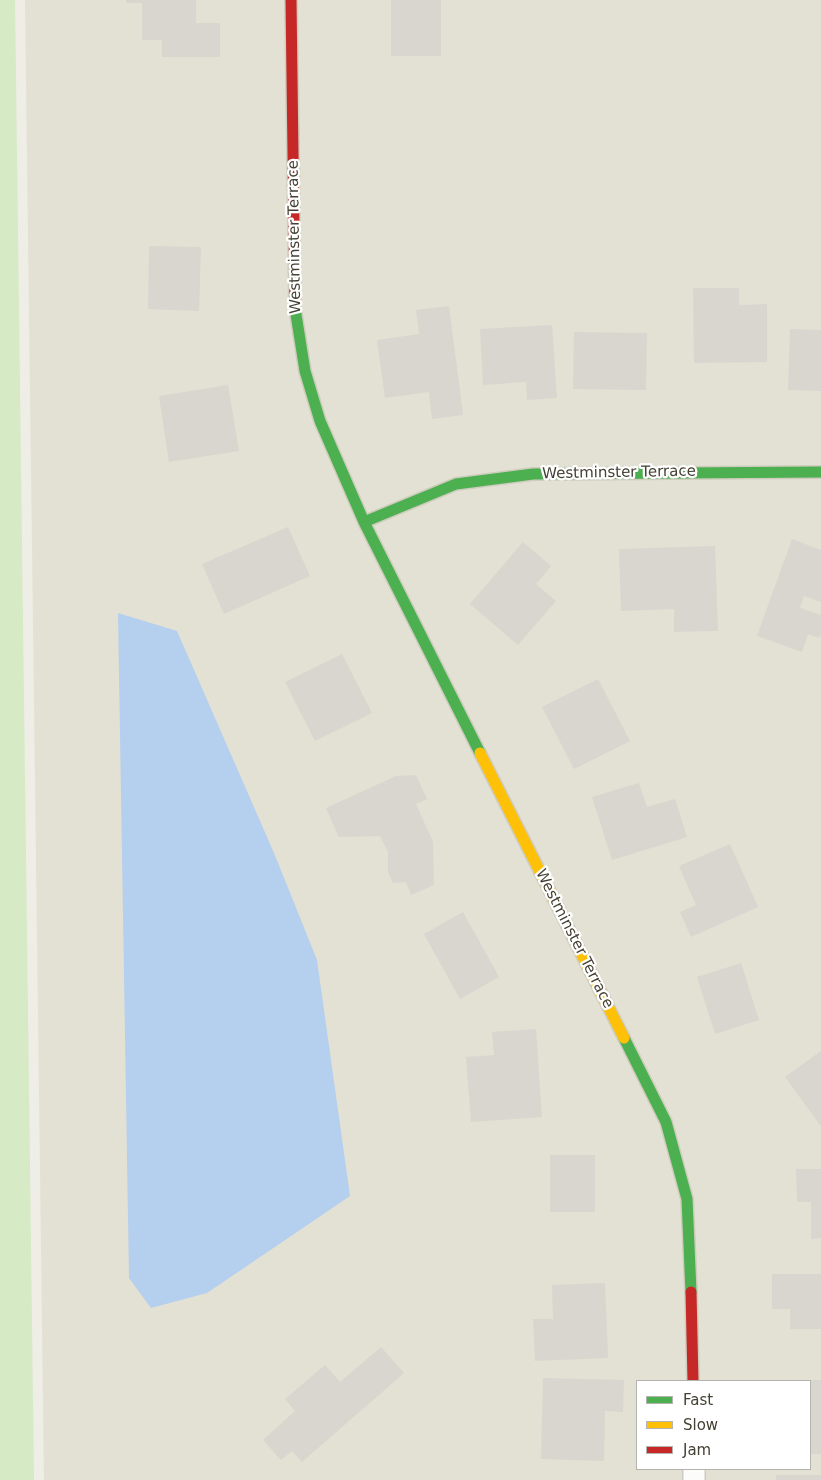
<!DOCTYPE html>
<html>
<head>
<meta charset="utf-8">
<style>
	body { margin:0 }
	#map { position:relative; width:821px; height:1480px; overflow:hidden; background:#eeede6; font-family:"DejaVu Sans",sans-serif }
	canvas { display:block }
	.legend { position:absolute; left:636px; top:1380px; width:175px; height:90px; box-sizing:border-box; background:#fff; border:1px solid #b4b3ad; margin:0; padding:6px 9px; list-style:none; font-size:15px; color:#444033 }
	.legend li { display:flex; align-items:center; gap:10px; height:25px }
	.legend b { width:25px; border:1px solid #b4b3ad }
</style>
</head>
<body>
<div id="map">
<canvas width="821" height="1480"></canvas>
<ul class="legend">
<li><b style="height:6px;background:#4caf50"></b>Fast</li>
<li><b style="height:6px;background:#ffc107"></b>Slow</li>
<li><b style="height:6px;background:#c62828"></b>Jam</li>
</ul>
</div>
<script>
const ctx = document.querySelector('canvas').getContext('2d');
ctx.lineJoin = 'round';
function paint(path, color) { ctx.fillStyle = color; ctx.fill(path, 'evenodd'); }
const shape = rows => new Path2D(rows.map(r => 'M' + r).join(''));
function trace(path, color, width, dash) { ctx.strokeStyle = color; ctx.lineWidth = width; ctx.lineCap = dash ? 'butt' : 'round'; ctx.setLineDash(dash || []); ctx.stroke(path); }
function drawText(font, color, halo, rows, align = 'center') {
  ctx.font = font + ' "DejaVu Sans",sans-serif'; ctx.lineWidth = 4.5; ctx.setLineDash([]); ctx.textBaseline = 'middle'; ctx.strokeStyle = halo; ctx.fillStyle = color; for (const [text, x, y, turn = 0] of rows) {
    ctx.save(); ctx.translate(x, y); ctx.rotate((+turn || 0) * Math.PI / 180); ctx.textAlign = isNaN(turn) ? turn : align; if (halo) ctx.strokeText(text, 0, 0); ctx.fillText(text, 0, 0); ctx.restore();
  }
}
paint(shape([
	[25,0,821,0,821,1480,44,1480],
	[637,1381,810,1381,810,1469,637,1469]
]), '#e3e1d3');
paint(shape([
	[0,0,15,0,34,1480,0,1480]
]), '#d6eac5');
paint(shape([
	[118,613,177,631,274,853,317,960,350,1196,207,1293,151,1308,129,1278]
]), '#b5cfee');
paint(shape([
	[126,0,196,0,196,23,220,23,220,57,162,57,162,40,142,40,142,3,126,3],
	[391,0,441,0,441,56,391,56],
	[149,246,201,247,199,311,148,309],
	[693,288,739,288,739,305,767,304,767,362,694,363],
	[449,306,463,415,432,419,429,392,385,398,377,340,419,334,416,310],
	[552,325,557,398,527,400,526,382,483,385,480,329],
	[790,329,821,330,821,391,788,390],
	[574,332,647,333,646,390,573,389],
	[228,385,239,451,169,462,159,396],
	[288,527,310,576,224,614,202,564],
	[792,539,821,550,821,602,804,596,800,608,821,615,821,633,819,638,808,634,802,652,757,636],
	[523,542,551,566,536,584,556,601,518,645,470,604],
	[715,546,718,631,674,632,674,609,621,611,619,549],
	[342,654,372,713,315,741,285,682],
	[598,679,630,741,574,769,542,707],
	[416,775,427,799,416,804,433,842,434,885,411,895,406,882,393,883,388,872,388,852,380,836,339,837,326,808,396,776],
	[639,783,647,807,675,799,687,837,612,860,592,797],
	[730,844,758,907,691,937,680,912,696,905,679,866],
	[463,912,499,977,460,999,424,934],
	[741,963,759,1020,715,1034,697,977],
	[536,1029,542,1117,471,1122,466,1057,494,1055,492,1032],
	[821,1051,821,1124,820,1125,785,1077],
	[550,1155,595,1155,595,1212,550,1212],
	[796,1169,821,1169,821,1238,811,1239,811,1202,797,1202],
	[772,1274,821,1274,821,1329,790,1329,790,1309,772,1309],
	[605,1283,608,1358,535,1361,533,1319,553,1319,552,1285],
	[381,1347,404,1373,302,1462,292,1451,281,1460,263,1440,295,1411,285,1399,325,1365,340,1382],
	[543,1378,624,1380,623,1412,605,1411,604,1461,541,1459],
	[810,1380,821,1380,821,1454,810,1454],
	[776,1475,821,1475,821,1480,776,1480]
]), '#d8d6cf');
const street = shape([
	[694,1469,694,1480]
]);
const fast = shape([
	[295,308,305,371,320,421,364,522,480,753],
	[364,522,456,484,533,474,821,472],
	[624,1038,666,1122,687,1199,691,1292]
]);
const slow = shape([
	[480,753,624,1038]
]);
const jam = shape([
	[291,0,295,308],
	[691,1292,693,1381]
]);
trace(street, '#cccbc4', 24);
trace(fast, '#ceccbd', 14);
trace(slow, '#ceccbd', 14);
trace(jam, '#ceccbd', 14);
trace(street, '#fcfcfb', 21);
trace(fast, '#4caf50', 11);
trace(slow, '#ffc107', 11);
trace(jam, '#c62828', 11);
drawText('15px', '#444033', '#fff', [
	["Westminster Terrace",295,237,-91],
	["Westminster Terrace",619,473,-1],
	["Westminster Terrace",574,939,63]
]);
</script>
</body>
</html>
